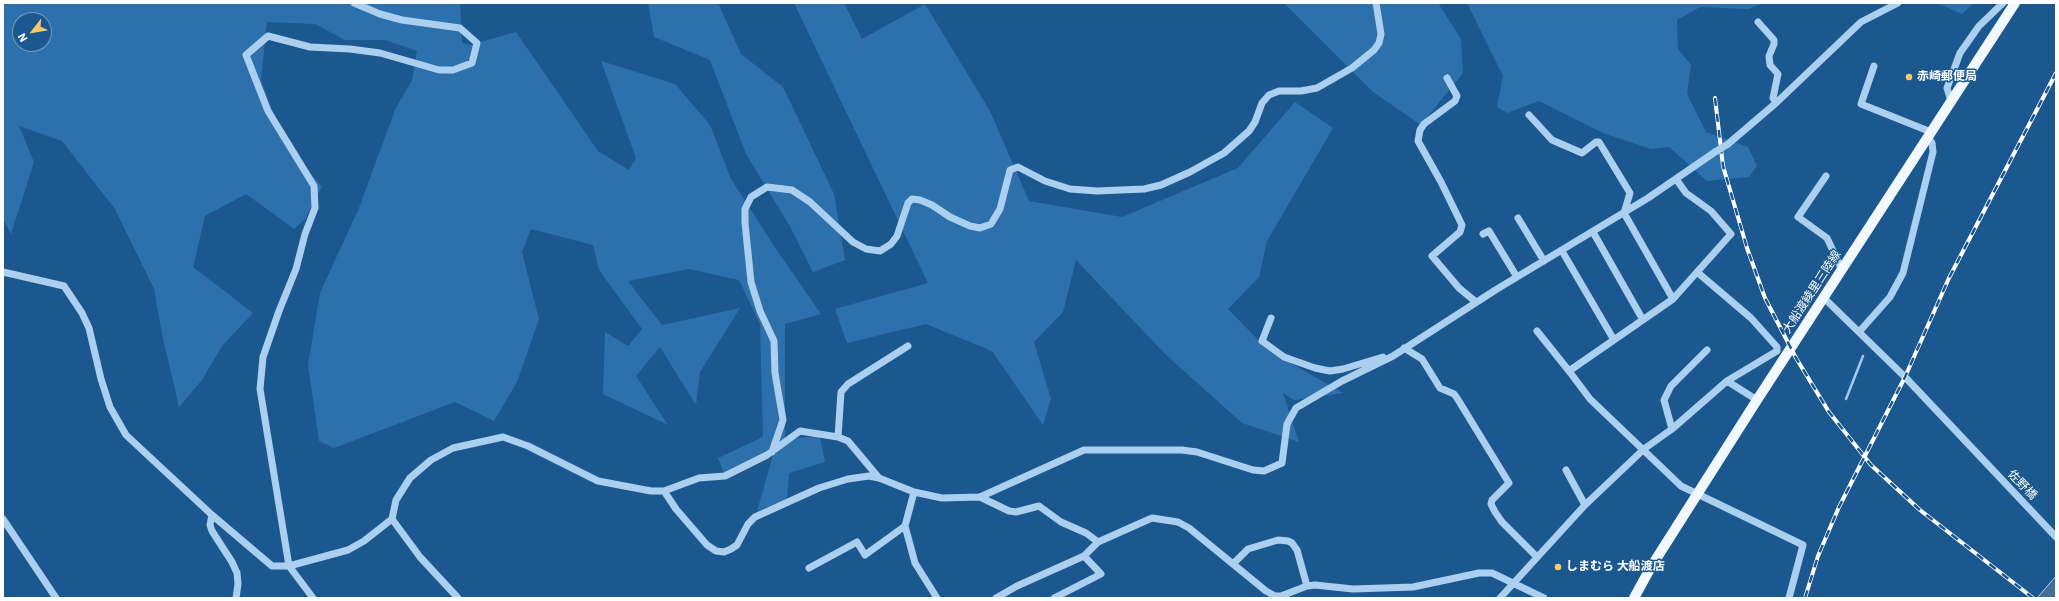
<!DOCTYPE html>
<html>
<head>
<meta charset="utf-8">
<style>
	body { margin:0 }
	#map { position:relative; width:2059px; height:601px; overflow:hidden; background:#1c5890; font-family:"IBM Plex Sans",sans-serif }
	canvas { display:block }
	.frame { position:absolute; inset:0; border:4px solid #fff; pointer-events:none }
	.north { position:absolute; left:12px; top:12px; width:40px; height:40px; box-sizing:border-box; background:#1c5890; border:1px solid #779bbc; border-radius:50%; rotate:239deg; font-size:11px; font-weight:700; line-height:16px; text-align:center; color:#fff }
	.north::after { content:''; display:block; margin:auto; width:14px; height:18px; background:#fec769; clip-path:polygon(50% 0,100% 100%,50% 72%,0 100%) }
</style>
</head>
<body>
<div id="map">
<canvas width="2059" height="601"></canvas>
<div class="frame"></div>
<div class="north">N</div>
</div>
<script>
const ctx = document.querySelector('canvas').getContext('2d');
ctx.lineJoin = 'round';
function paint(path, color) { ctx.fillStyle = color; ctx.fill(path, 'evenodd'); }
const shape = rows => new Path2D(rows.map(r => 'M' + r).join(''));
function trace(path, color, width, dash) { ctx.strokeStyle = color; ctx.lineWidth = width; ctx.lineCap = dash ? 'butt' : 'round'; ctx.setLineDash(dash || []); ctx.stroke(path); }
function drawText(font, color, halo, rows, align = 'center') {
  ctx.font = font + ' "IBM Plex Sans","Noto Sans JP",sans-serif'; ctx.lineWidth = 3; ctx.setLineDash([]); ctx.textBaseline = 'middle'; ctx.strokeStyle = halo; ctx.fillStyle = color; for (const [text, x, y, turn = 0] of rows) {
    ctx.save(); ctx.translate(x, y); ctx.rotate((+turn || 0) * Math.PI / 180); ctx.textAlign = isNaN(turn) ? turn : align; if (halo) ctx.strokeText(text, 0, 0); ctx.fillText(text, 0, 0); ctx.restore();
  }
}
paint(shape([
	[3,3,460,3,462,43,470,45,516,32,598,151,629,170,636,158,601,61,675,84,710,125,731,179,774,246,821,314,785,324,785,439,820,436,825,462,789,473,787,499,757,511,773,455,725,476,718,458,763,437,760,324,739,280,689,269,628,281,662,325,740,308,700,372,696,405,660,347,636,376,668,425,603,394,605,332,628,346,642,329,599,270,593,245,531,229,522,252,539,319,517,382,494,421,455,402,334,448,319,441,308,365,320,293,359,208,395,110,412,80,417,51,385,40,345,40,315,24,267,22,261,80,284,141,322,187,305,219,294,229,246,194,205,216,193,267,253,313,222,346,202,380,179,407,162,334,154,289,115,209,62,141,19,126,34,162,11,234,3,219],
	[20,20,44,20,44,44,20,44],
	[648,3,718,3,741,54,783,87,834,194,845,260,813,272,791,228,746,154,710,60,654,37],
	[794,3,844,3,862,39,925,4,990,111,1029,201,1122,217,1238,168,1295,102,1333,128,1267,241,1259,277,1228,309,1268,350,1343,393,1294,400,1283,393,1299,442,1242,423,1166,355,1076,260,1063,312,1034,342,1051,399,1043,425,992,351,926,324,847,343,835,309,928,283],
	[1284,3,1438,3,1461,39,1463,73,1421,125,1373,92],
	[1467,3,1765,3,1748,9,1700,7,1677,20,1678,49,1691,65,1687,94,1706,132,1748,147,1757,166,1749,177,1707,181,1669,147,1651,149,1603,133,1539,101,1507,113,1497,107,1503,76],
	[1937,3,1974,3,1962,14]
]), '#2c71ac');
const water = shape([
	[2056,576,2056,598,2037,598,2050,583,2056,576]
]);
paint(water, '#446f96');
trace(water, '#9fcbf0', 1);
trace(shape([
	[1846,399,1863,356]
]), '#9fcbf0', 2.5);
trace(shape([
	[1758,22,1774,40,1774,44,1769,56,1770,65,1778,74,1773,98,1776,103],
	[1874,66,1861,104,1931,132],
	[1447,78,1457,96,1455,101,1424,124,1420,130,1418,141,1441,182,1462,225,1460,232,1432,256,1459,288,1476,302],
	[1951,101,1947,88,1960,53,1979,26,2003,3],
	[1529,115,1552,140,1582,153,1596,142,1599,142,1630,193,1624,213,1673,299],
	[1728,144,1776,103,1861,22,1898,3],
	[1826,176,1798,217,1827,238,1842,270],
	[1676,179,1686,193,1711,211,1731,234,1673,299,1569,371,1590,399,1681,486,1803,545,1789,598],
	[1518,218,1544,261],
	[1593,232,1643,320],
	[1483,234,1489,231,1517,277],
	[1562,251,1614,340],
	[3,272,64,286,82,313,89,328,101,379,110,407,126,435,212,515,272,566,289,566,348,550,364,541,392,519,396,500,410,478,431,460,453,448,503,437,528,446,598,481,651,491,664,491,699,478,725,476,767,455,800,431,838,437,848,441,879,478],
	[1697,272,1751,318,1777,347,1777,351,1727,381],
	[1824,298,1905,377,2056,537],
	[1271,318,1262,341,1284,357,1315,368,1330,371,1343,369,1383,357],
	[1537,331,1569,371],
	[1859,332,1890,297,1903,273,1933,152,1932,143,1928,137],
	[1404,348,1422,359,1440,388,1454,394,1457,398,1509,483,1492,500,1491,504,1495,512,1502,522,1536,556],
	[1672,429,1664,400,1671,386,1707,350],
	[838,437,841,392,848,384,908,346],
	[772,452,783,420,775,373,774,341,760,311,751,282,745,223,745,209,751,197,767,187,792,190,810,202,853,242,866,249,880,251,891,244,897,236,908,203,912,199,920,200,932,205,950,217,970,226,980,228,991,224,1000,209,1010,170,1018,167,1045,181,1070,189,1097,191,1144,189,1161,185,1190,172,1224,153,1249,131,1255,122,1262,103,1269,95,1279,91,1301,91,1317,88,1352,68,1374,50,1379,43,1381,34,1376,3],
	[1566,470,1585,505],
	[664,491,676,509,707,545,716,551,724,552,731,549,737,545,748,524,755,517,819,488,848,479,869,476,879,478,914,492,942,498,980,497,1084,450,1182,450,1197,452,1253,470,1264,471,1282,463,1287,424,1296,408,1342,381,1393,356,1497,289,1648,198,1715,152],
	[914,492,905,526,915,563,937,598],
	[980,497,1009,511,1016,512,1039,506,1061,522,1086,533,1098,542],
	[212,515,210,525,212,531,232,562,237,573,238,584,236,598],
	[3,519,56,598],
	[392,519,420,557,458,598],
	[1233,564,1248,549,1278,540,1288,541,1292,543,1297,550,1307,586],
	[809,568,857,542,865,555,905,526],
	[313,598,289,566,260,389,263,357,279,311,296,269,305,234,315,208,314,186,268,111,246,55,268,36,310,47,350,49,380,53,439,70,453,70,472,63,477,43,460,28,402,20,380,14,354,3],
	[996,598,1017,586,1084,556,1098,542,1152,518,1178,522,1189,528,1266,591,1275,596,1281,596,1307,586,1315,585,1353,589,1413,587,1479,573,1492,573,1544,598],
	[1054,598,1101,574,1084,556],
	[1500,598,1585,505,1644,449,1672,429,1727,381,1757,400]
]), '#abcfee', 7);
trace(shape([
	[1634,598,1651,567,1757,400,2015,3]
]), '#f2f8ff', 10);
const rail = shape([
	[1715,98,1723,166,1747,248,1765,298,1796,358,1829,412,1871,465,1920,510,2033,598],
	[1805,598,1818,556,1839,507,1905,377,1949,278,2056,73]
]);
trace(rail, '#fff', 4);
trace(rail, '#1c5890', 2.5, [8]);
trace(shape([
	[1715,152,1728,144]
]), '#abcfee', 7);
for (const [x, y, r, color] of [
	[1909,77,4,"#fec769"],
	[1558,567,4,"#fec769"]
]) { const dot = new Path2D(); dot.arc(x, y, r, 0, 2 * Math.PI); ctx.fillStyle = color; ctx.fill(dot); trace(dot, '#1c5890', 1.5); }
drawText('bold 12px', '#fff', '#1c5890', [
	["赤崎郵便局",1917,77],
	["しまむら 大船渡店",1566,567]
], 'left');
drawText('12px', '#fff', '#1c5890', [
	["大船渡綾里三陸線",1812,292,-57],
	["佐野橋",2022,485,46]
]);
</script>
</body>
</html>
